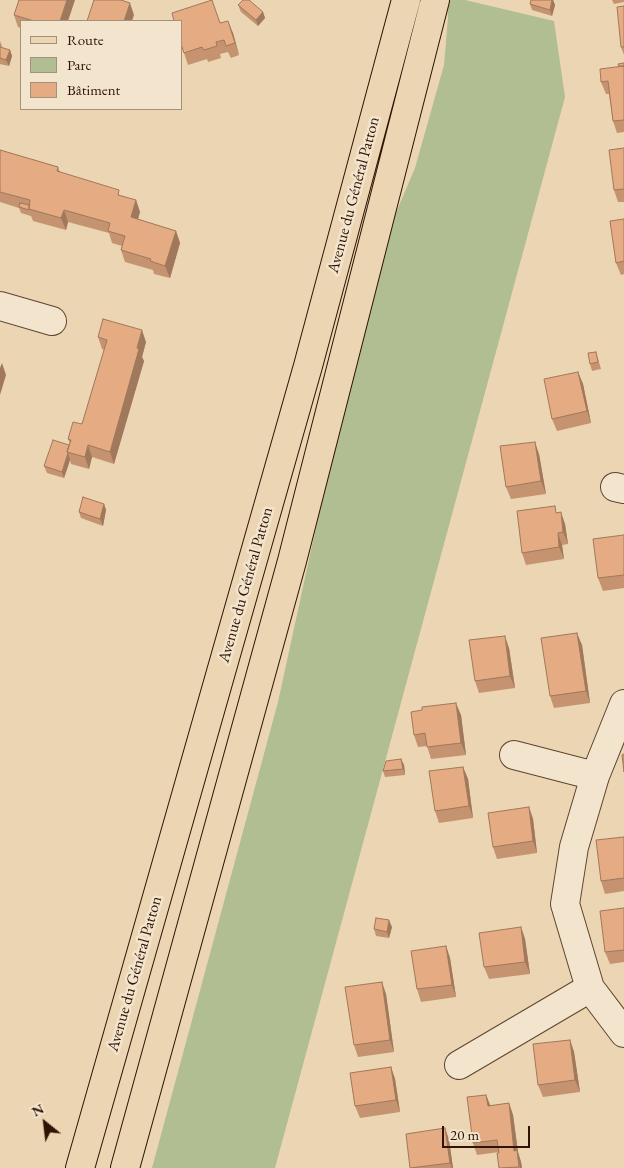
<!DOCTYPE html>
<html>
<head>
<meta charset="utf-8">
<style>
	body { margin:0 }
	#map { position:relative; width:624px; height:1168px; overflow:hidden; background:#ebd5b2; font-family:"EB Garamond",serif }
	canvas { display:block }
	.legend { position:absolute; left:20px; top:20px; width:162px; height:90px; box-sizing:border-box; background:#f2e4cd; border:1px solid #a4917d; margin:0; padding:6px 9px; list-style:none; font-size:15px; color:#2f1405 }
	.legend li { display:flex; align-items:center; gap:10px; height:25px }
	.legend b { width:25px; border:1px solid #a4917d }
	.north { position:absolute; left:20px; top:1098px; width:50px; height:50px; -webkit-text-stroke:4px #f2e4cd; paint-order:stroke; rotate:331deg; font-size:14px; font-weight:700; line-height:20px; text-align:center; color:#2f1405 }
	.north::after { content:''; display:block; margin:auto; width:18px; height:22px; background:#2f1405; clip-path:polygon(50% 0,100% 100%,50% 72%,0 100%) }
	.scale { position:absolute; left:442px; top:1126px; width:88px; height:22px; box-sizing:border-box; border:2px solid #2f1405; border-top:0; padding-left:6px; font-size:15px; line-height:18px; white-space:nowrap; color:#2f1405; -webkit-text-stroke:4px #f2e4cd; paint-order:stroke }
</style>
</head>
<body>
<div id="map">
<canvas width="624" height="1168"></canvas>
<ul class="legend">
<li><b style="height:6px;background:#ebd5b2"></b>Route</li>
<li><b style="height:14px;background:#b1be91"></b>Parc</li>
<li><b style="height:14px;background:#e5ab82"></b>Bâtiment</li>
</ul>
<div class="north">N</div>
<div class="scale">20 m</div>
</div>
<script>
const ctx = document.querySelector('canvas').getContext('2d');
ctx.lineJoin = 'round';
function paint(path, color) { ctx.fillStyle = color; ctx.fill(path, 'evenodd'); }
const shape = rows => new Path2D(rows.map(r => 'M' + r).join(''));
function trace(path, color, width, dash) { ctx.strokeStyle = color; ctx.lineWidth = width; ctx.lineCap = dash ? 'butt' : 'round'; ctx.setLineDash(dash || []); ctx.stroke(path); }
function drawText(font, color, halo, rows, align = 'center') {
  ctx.font = font + ' "EB Garamond",serif'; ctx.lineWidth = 5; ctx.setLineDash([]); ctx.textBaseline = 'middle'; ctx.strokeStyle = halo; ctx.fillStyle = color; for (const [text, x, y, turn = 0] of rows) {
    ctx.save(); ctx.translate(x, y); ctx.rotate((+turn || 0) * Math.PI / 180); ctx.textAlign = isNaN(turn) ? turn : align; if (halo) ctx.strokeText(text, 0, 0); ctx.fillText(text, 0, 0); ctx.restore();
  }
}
paint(shape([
	[447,0,465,0,554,21,565,97,275,1168,152,1168,278,702,363,311,386,236,415,168,444,65,448,18]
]), '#b1be91');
const minor = shape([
	[0,306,52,321],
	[615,487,624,489],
	[624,704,595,776,574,847,565,904,590,988,624,1033],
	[514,755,595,776],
	[459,1065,590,988]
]);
const major = shape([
	[80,1168,308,366,406,0],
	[125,1168,292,561,435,0]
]);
trace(minor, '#5e4430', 30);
trace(major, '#2f1405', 30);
trace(minor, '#f2e4cd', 28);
trace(major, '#ebd5b2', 28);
paint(shape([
	[531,0,553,0,555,5,552,16,532,10,530,4],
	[612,0,624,0,624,2,614,4],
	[238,5,263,12,265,18,258,26,241,12],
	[624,6,624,55,621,47],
	[14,15,68,21,21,21,21,28,18,27],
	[221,23,233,33,239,55,231,58,228,52,220,54,221,58,208,62,207,59,188,65,184,53],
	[0,41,2,46,1,48,10,50,12,56,9,66,0,64],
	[624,63,624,132,617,133,613,121,609,94,606,94,601,82,619,66],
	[624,148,624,202,618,202,614,190],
	[0,150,58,167,60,172,122,196,136,200,140,212,138,219,176,231,180,243,170,278,154,274,153,270,125,262,121,250,122,246,112,243,109,233,68,222,66,230,33,221,31,216,21,213,19,208,0,202],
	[624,219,624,274,621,275,616,263],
	[98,337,146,342,142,357,144,361,114,464,92,457,89,469,71,464,70,460,64,478,47,473,44,466,69,445,70,444,68,439,82,424,104,350,102,349],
	[596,352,601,369,592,371,590,364],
	[578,372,583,384,591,423,557,431,552,419],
	[539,454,546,494,511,499,506,487],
	[104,504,106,510,103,526,81,518,79,512],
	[557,513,565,524,568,544,562,545,564,559,526,565,522,553],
	[624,535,624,588,603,591,598,578],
	[582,645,590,703,554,708,550,696],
	[509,648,515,688,479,693,475,681],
	[461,715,466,755,431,759,427,746,418,747,414,735],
	[401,759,404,765,405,775,385,777,383,771],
	[463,767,468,779,473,818,439,823,435,811],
	[529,807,533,819,537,853,497,859,493,847],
	[624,837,624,891,605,894,601,881],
	[624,908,624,962,610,964,605,952],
	[392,927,389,938,376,936,374,929],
	[521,927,525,939,530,974,489,979,484,967],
	[446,946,450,958,456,997,421,1002,417,989],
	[386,994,394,1052,358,1057,354,1045],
	[570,1040,574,1052,580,1092,543,1097,538,1085],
	[391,1067,395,1079,400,1112,360,1118,355,1106],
	[486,1095,490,1106,509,1103,513,1115,518,1152,521,1162,522,1168,499,1168,499,1152,477,1155,473,1143],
	[445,1128,449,1140,453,1168,410,1168]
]), '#c59370');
paint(shape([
	[67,0,75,0,68,21,60,21],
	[552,0,553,0,555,5,552,16,550,10],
	[130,3,134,15,132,21,124,21],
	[263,12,265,18,258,26,256,20],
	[228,21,233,33,239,55,235,43],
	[10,50,12,56,9,66,6,60],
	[136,200,140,212,135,229,131,217],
	[64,210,68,222,66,230,61,218],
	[176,231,180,243,170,278,165,266],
	[142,330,146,342,142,357,144,361,114,464,110,452],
	[2,363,6,375,0,395,0,368],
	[578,372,583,384,591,423,587,411],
	[535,442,539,454,546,494,541,481],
	[88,445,92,457,89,469,85,457],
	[68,453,70,460,64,478,62,472],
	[104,504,106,510,103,526,100,519],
	[561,512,565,524,568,544,563,532],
	[558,533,562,545,564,559,559,547],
	[577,633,582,645,590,703,586,691],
	[505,636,509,648,515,688,510,676],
	[456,703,461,715,466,755,461,743],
	[401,759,404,765,405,775,403,769],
	[463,767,468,779,473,818,469,806],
	[529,807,533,819,537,853,533,841],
	[389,920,392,927,389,938,387,932],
	[521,927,525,939,530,974,525,962],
	[446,946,450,958,456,997,452,985],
	[382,982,386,994,394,1052,390,1040],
	[570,1040,574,1052,580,1092,575,1080],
	[391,1067,395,1079,400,1112,396,1100],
	[486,1095,491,1107,488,1106],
	[509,1103,513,1115,518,1152,521,1162,522,1168,520,1168,519,1162,514,1151],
	[445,1128,449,1140,453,1168,452,1168,450,1163]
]), '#a0785b');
const building = shape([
	[19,0,67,0,60,21,34,21,14,15,19,0],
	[94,0,121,0,130,3,124,21,87,21,94,0],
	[212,0,220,23,228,21,235,43,226,46,224,40,216,42,217,46,204,50,202,47,184,53,181,44,181,21,174,21,172,13,212,0],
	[243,0,249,0,263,12,256,20,238,5,243,0],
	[531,0,552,0,550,10,530,4,531,0],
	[624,6,624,47,621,47,617,7,624,6],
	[0,47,10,50,6,60,0,58,0,47],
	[624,63,624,66,619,66,618,64,624,63],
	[624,66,624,120,613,121,608,81,601,82,600,69,624,66],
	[624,148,624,189,614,190,609,150,624,148],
	[0,150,58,167,57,171,119,190,118,195,136,200,131,217,176,231,165,266,150,261,151,259,121,250,125,236,108,231,110,223,64,210,61,218,29,209,30,200,0,192,0,150],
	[20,203,29,205,29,210,19,207,20,203],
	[624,219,624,261,616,263,610,221,624,219],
	[103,319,142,330,137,348,139,349,110,452,88,445,85,457,67,452,71,440,68,439,73,422,82,424,107,340,98,337,103,319],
	[596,352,598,362,590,364,588,353,596,352],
	[578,372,587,411,552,419,544,379,578,372],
	[53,440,69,445,67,452,68,453,62,472,44,466,53,440],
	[535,442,541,481,506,487,500,446,535,442],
	[83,497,104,504,100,519,79,512,83,497],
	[555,506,556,513,561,512,563,532,558,533,559,547,522,553,517,511,555,506],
	[624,535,624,575,598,578,593,539,624,535],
	[577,633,586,691,550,696,541,638,577,633],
	[505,636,510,676,475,681,469,640,505,636],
	[456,703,461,743,427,747,425,733,414,735,411,712,422,710,422,707,456,703],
	[624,754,624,772,622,755,624,754],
	[401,759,403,769,383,771,386,761,401,759],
	[463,767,469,806,435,811,429,771,463,767],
	[529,807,533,841,493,847,488,813,529,807],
	[624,837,624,878,601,881,596,840,624,837],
	[624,908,624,950,605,952,600,911,624,908],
	[376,918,389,920,387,932,374,929,376,918],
	[521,927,525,962,484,967,479,933,521,927],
	[446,946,452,985,417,989,411,951,446,946],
	[382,982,390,1040,354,1045,345,987,382,982],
	[570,1040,575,1080,538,1085,533,1044,570,1040],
	[391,1067,396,1100,355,1106,350,1073,391,1067],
	[486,1095,488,1106,509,1103,514,1151,517,1150,519,1167,499,1168,497,1153,499,1153,497,1140,473,1143,467,1097,486,1095],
	[445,1128,450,1163,410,1168,406,1134,445,1128]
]);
paint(building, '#e5ab82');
trace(building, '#a0785b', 1);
drawText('16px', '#2f1405', '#f2e4cd', [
	["Avenue du Général Patton",354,195,-75],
	["Avenue du Général Patton",246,585,-74],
	["Avenue du Général Patton",135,974,-74]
]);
</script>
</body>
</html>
